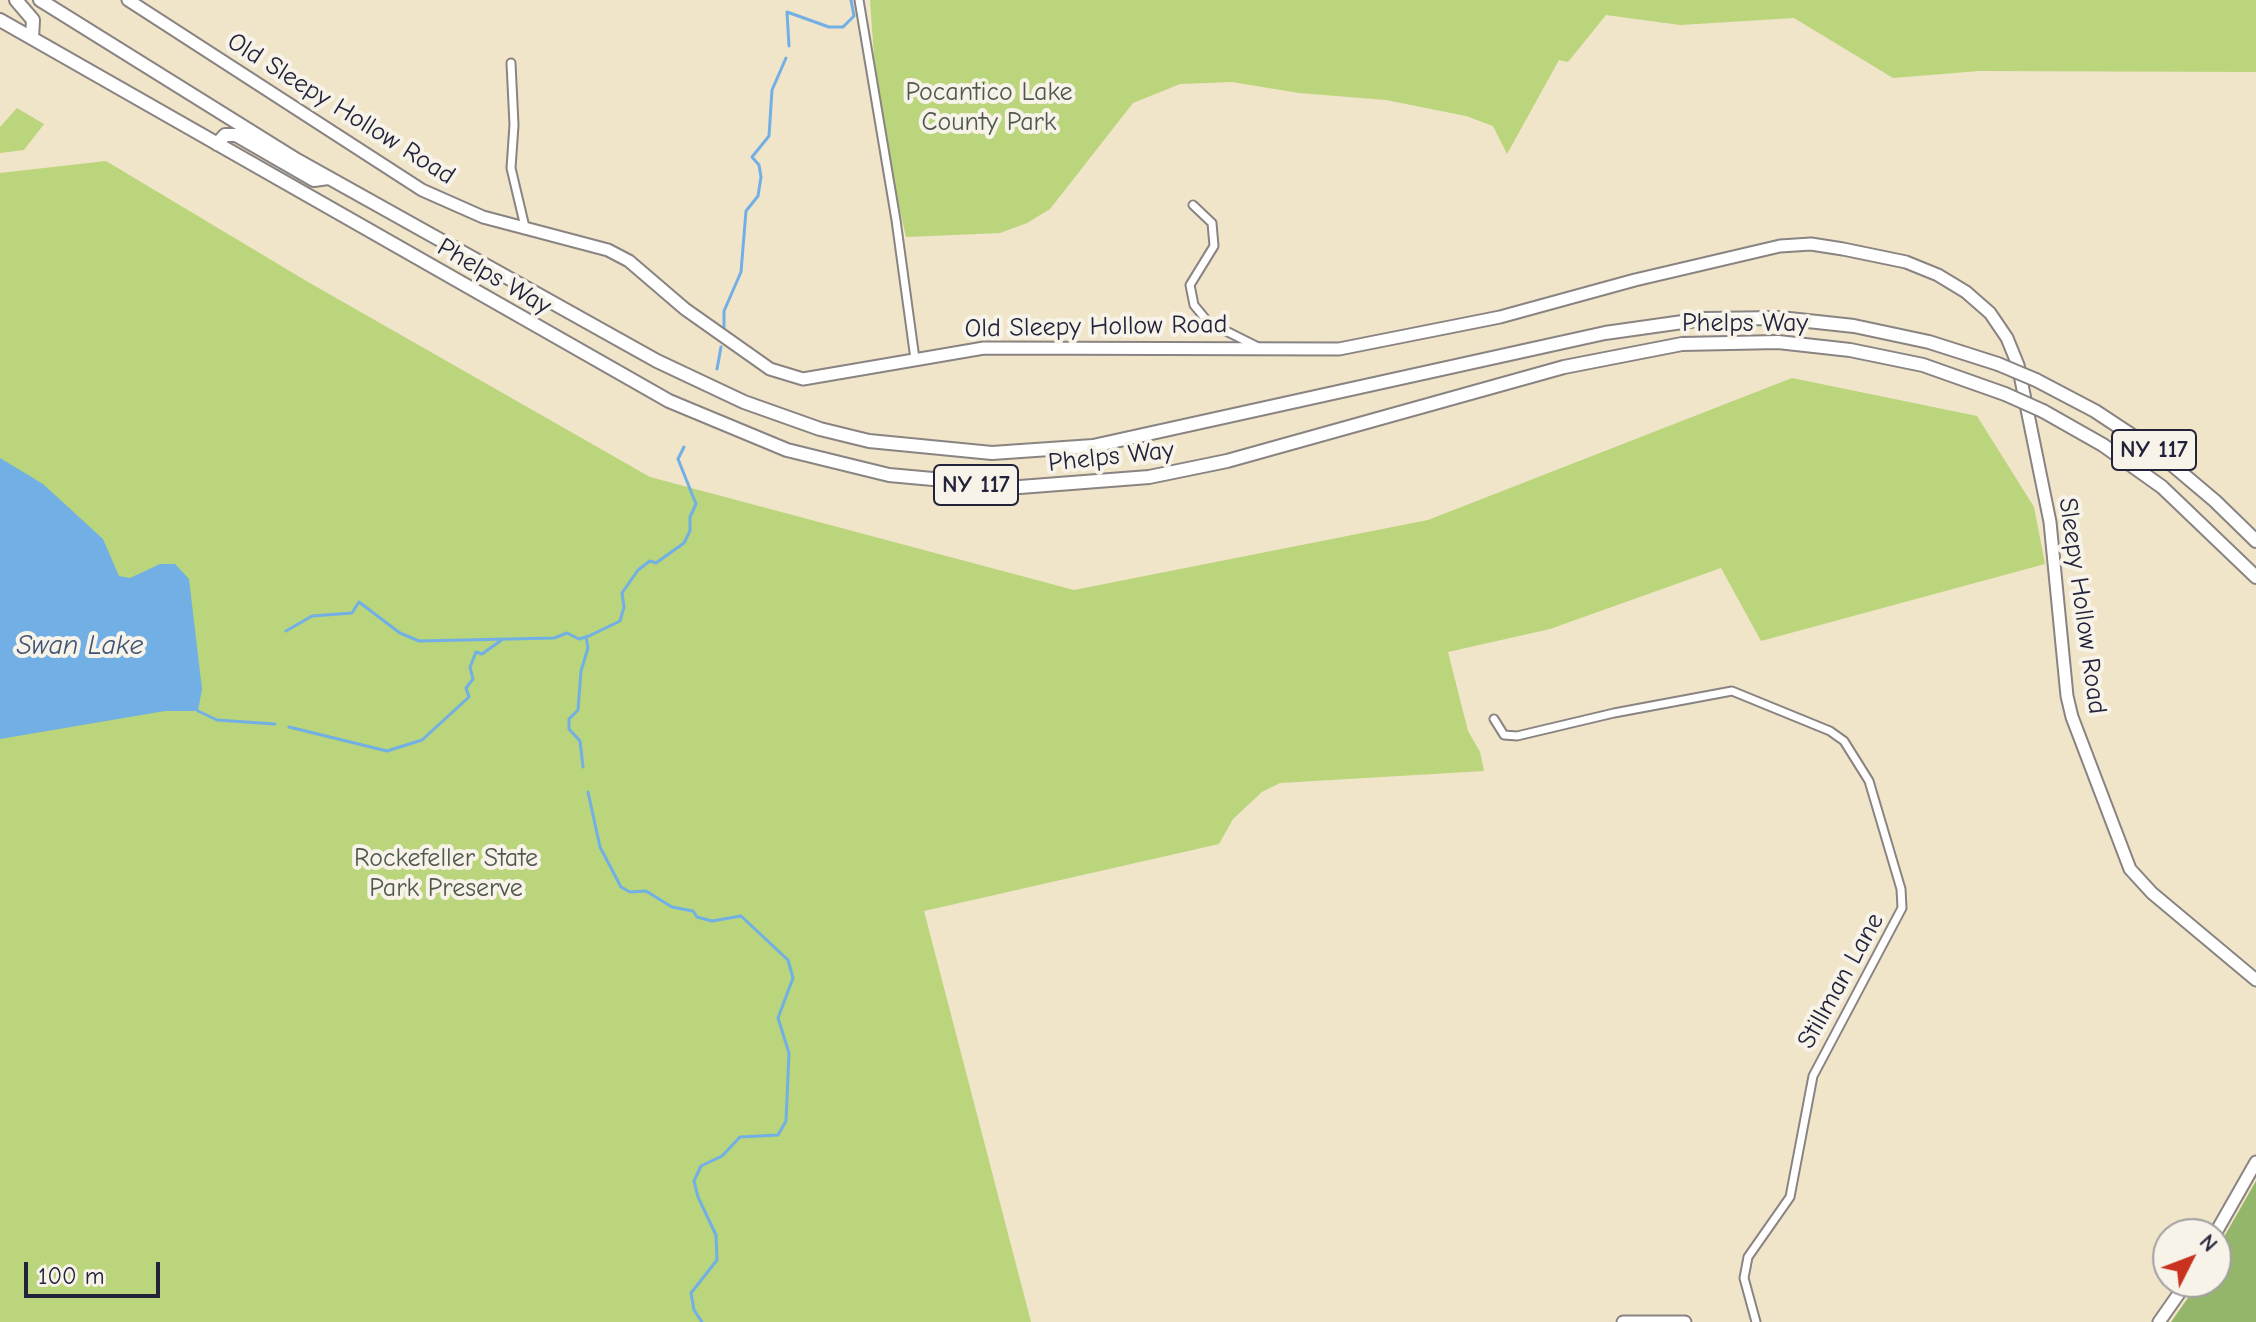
<!DOCTYPE html>
<html>
<head>
<meta charset="utf-8">
<style>
	body { margin:0 }
	#map { position:relative; width:2256px; height:1322px; overflow:hidden; background:#f0e4c9; font-family:"Comic Neue",sans-serif }
	canvas { display:block }
	.north { position:absolute; left:2152px; top:1218px; width:80px; height:80px; box-sizing:border-box; background:#f7f3e8; border:2px solid #a29fa3; border-radius:50%; rotate:48deg; font-size:22px; font-weight:700; line-height:32px; text-align:center; color:#22223b }
	.north::after { content:''; display:block; margin:auto; width:28px; height:36px; background:#c8321e; clip-path:polygon(50% 0,100% 100%,50% 72%,0 100%) }
	.scale { position:absolute; left:24px; top:1262px; width:136px; height:36px; box-sizing:border-box; border:4px solid #22223b; border-top:0; padding-left:10px; font-size:24px; line-height:28px; white-space:nowrap; color:#22223b; -webkit-text-stroke:6px #f7f3e8; paint-order:stroke }
</style>
</head>
<body>
<div id="map">
<canvas width="2256" height="1322"></canvas>
<div class="north">N</div>
<div class="scale">100 m</div>
</div>
<script>
const ctx = document.querySelector('canvas').getContext('2d');
ctx.lineJoin = 'round';
function paint(path, color) { ctx.fillStyle = color; ctx.fill(path, 'evenodd'); }
const shape = rows => new Path2D(rows.map(r => 'M' + r).join(''));
function trace(path, color, width, dash) { ctx.strokeStyle = color; ctx.lineWidth = width; ctx.lineCap = dash ? 'butt' : 'round'; ctx.setLineDash(dash || []); ctx.stroke(path); }
function drawText(font, color, halo, rows, align = 'center') {
  ctx.font = font + ' "Comic Neue",sans-serif'; ctx.lineWidth = 8; ctx.setLineDash([]); ctx.textBaseline = 'middle'; ctx.strokeStyle = halo; ctx.fillStyle = color; for (const [text, x, y, turn = 0] of rows) {
    ctx.save(); ctx.translate(x, y); ctx.rotate((+turn || 0) * Math.PI / 180); ctx.textAlign = isNaN(turn) ? turn : align; if (halo) ctx.strokeText(text, 0, 0); ctx.fillText(text, 0, 0); ctx.restore();
  }
}
paint(shape([
	[870,0,2256,0,2256,72,1979,71,1893,78,1794,18,1680,25,1606,15,1568,62,1559,60,1507,154,1493,126,1466,116,1386,100,1299,93,1232,82,1180,84,1133,103,1050,209,1027,223,1000,233,906,237,878,112],
	[17,108,44,124,24,150,0,153,0,127],
	[106,161,308,282,650,477,1074,590,1428,520,1792,378,1977,416,2034,507,2045,564,1761,641,1721,568,1550,629,1448,652,1468,731,1480,752,1484,771,1280,783,1262,792,1233,819,1219,844,924,911,1031,1322,0,1322,0,173]
]), '#bad57b');
paint(shape([
	[2256,1181,2256,1322,2171,1322,2199,1282,2216,1282,2216,1251]
]), '#93b66b');
paint(shape([
	[0,458,43,484,103,539,119,576,130,578,160,564,175,564,189,579,202,689,198,711,165,711,0,739]
]), '#72afe4');
trace(shape([
	[789,46,787,12,829,27,843,27,854,16,851,0],
	[724,328,724,311,741,272,746,211,758,196,761,177,759,165,752,157,769,136,772,90,786,58],
	[717,369,721,347],
	[286,631,312,616,352,613,359,602,400,633,419,641,554,638,567,633,579,639,589,636,620,621,624,607,622,593,638,570,650,561,656,563,684,543,690,531,690,517,696,504,678,459,684,447],
	[198,711,217,720,275,724],
	[289,727,387,751,422,740,469,697,466,688,473,679,470,667,476,652,482,654,503,639],
	[583,767,580,741,569,729,569,719,578,710,581,671,588,648,586,637],
	[588,792,600,847,621,887,630,892,646,891,672,907,693,911,697,917,712,921,741,916,788,960,793,978,778,1018,789,1053,786,1121,778,1135,740,1137,722,1156,701,1166,694,1181,698,1197,716,1235,717,1260,691,1293,694,1310,702,1322]
]), '#72afe4', 3);
const street = shape([
	[859,0,896,220,915,359],
	[511,63,514,125,511,168,525,227],
	[1193,205,1212,223,1214,246,1190,285,1194,305,1208,322,1256,346],
	[1494,719,1504,735,1517,736,1614,713,1732,691,1830,731,1844,741,1869,781,1901,889,1902,908,1813,1076,1790,1197,1748,1257,1744,1278,1756,1322]
]);
const secondary = shape([
	[128,0,422,190,483,217,608,250,629,261,685,309,770,369,803,379,984,348,1339,349,1500,317,1635,280,1780,246,1811,244,1843,249,1906,262,1938,275,1966,292,1990,313,2007,338,2018,365,2050,522,2067,696,2072,717,2130,869,2152,893,2256,980],
	[2215,1234,2256,1162],
	[1623,1322,1685,1322],
	[2159,1322,2187,1282]
]);
const primary = shape([
	[16,0,33,20,32,38],
	[40,0,297,160,657,361,744,402,820,429,869,441,992,453,1093,446,1605,333,1704,319,1780,318,1854,326,1929,342,1998,364],
	[0,20,669,401,787,450,889,475,1020,487,1149,477,1227,461,1564,367,1682,344,1778,342,1850,350,1923,365,2005,394],
	[217,144,225,135,236,135,314,180,328,178],
	[2036,380,2095,411,2157,452,2215,501,2256,541],
	[2043,411,2103,445,2162,487,2256,577]
]);
trace(street, '#898382', 11);
trace(secondary, '#898382', 15);
trace(primary, '#898382', 16);
trace(street, '#fff', 7);
trace(secondary, '#fff', 11);
trace(primary, '#fff', 12);
const primaryBridge = shape([
	[1998,364,2036,380],
	[2005,394,2043,411]
]);
trace(primaryBridge, '#898382', 16, []);
trace(primaryBridge, '#fff', 12);
for (const [x, y, w] of [
	[2154,450,84],
	[976,485,84]
]) { const box = new Path2D(); box.roundRect(x - w / 2, y - 20, w, 40, 6); ctx.fillStyle = '#f7f3e8'; ctx.fill(box); trace(box, '#22223b', 2); }
drawText('bold 24px', '#22223b', null, [
	["NY 117",2154,450],
	["NY 117",976,485]
]);
drawText('26px', '#50584e', '#f7f3e8', [
	["Pocantico Lake",989,93],
	["County Park",989,123],
	["Rockefeller State",446,859],
	["Park Preserve",446,889]
]);
drawText('26px', '#22223b', '#f7f3e8', [
	["Old Sleepy Hollow Road",341,109,32],
	["Phelps Way",494,277,30],
	["Phelps Way",1745,324],
	["Old Sleepy Hollow Road",1096,327,-1],
	["Phelps Way",1111,457,-6],
	["Sleepy Hollow Road",2082,606,82],
	["Stillman Lane",1841,981,-61]
]);
drawText('italic 28px', '#3e5376', '#f7f3e8', [
	["Swan Lake",80,646]
]);
</script>
</body>
</html>
